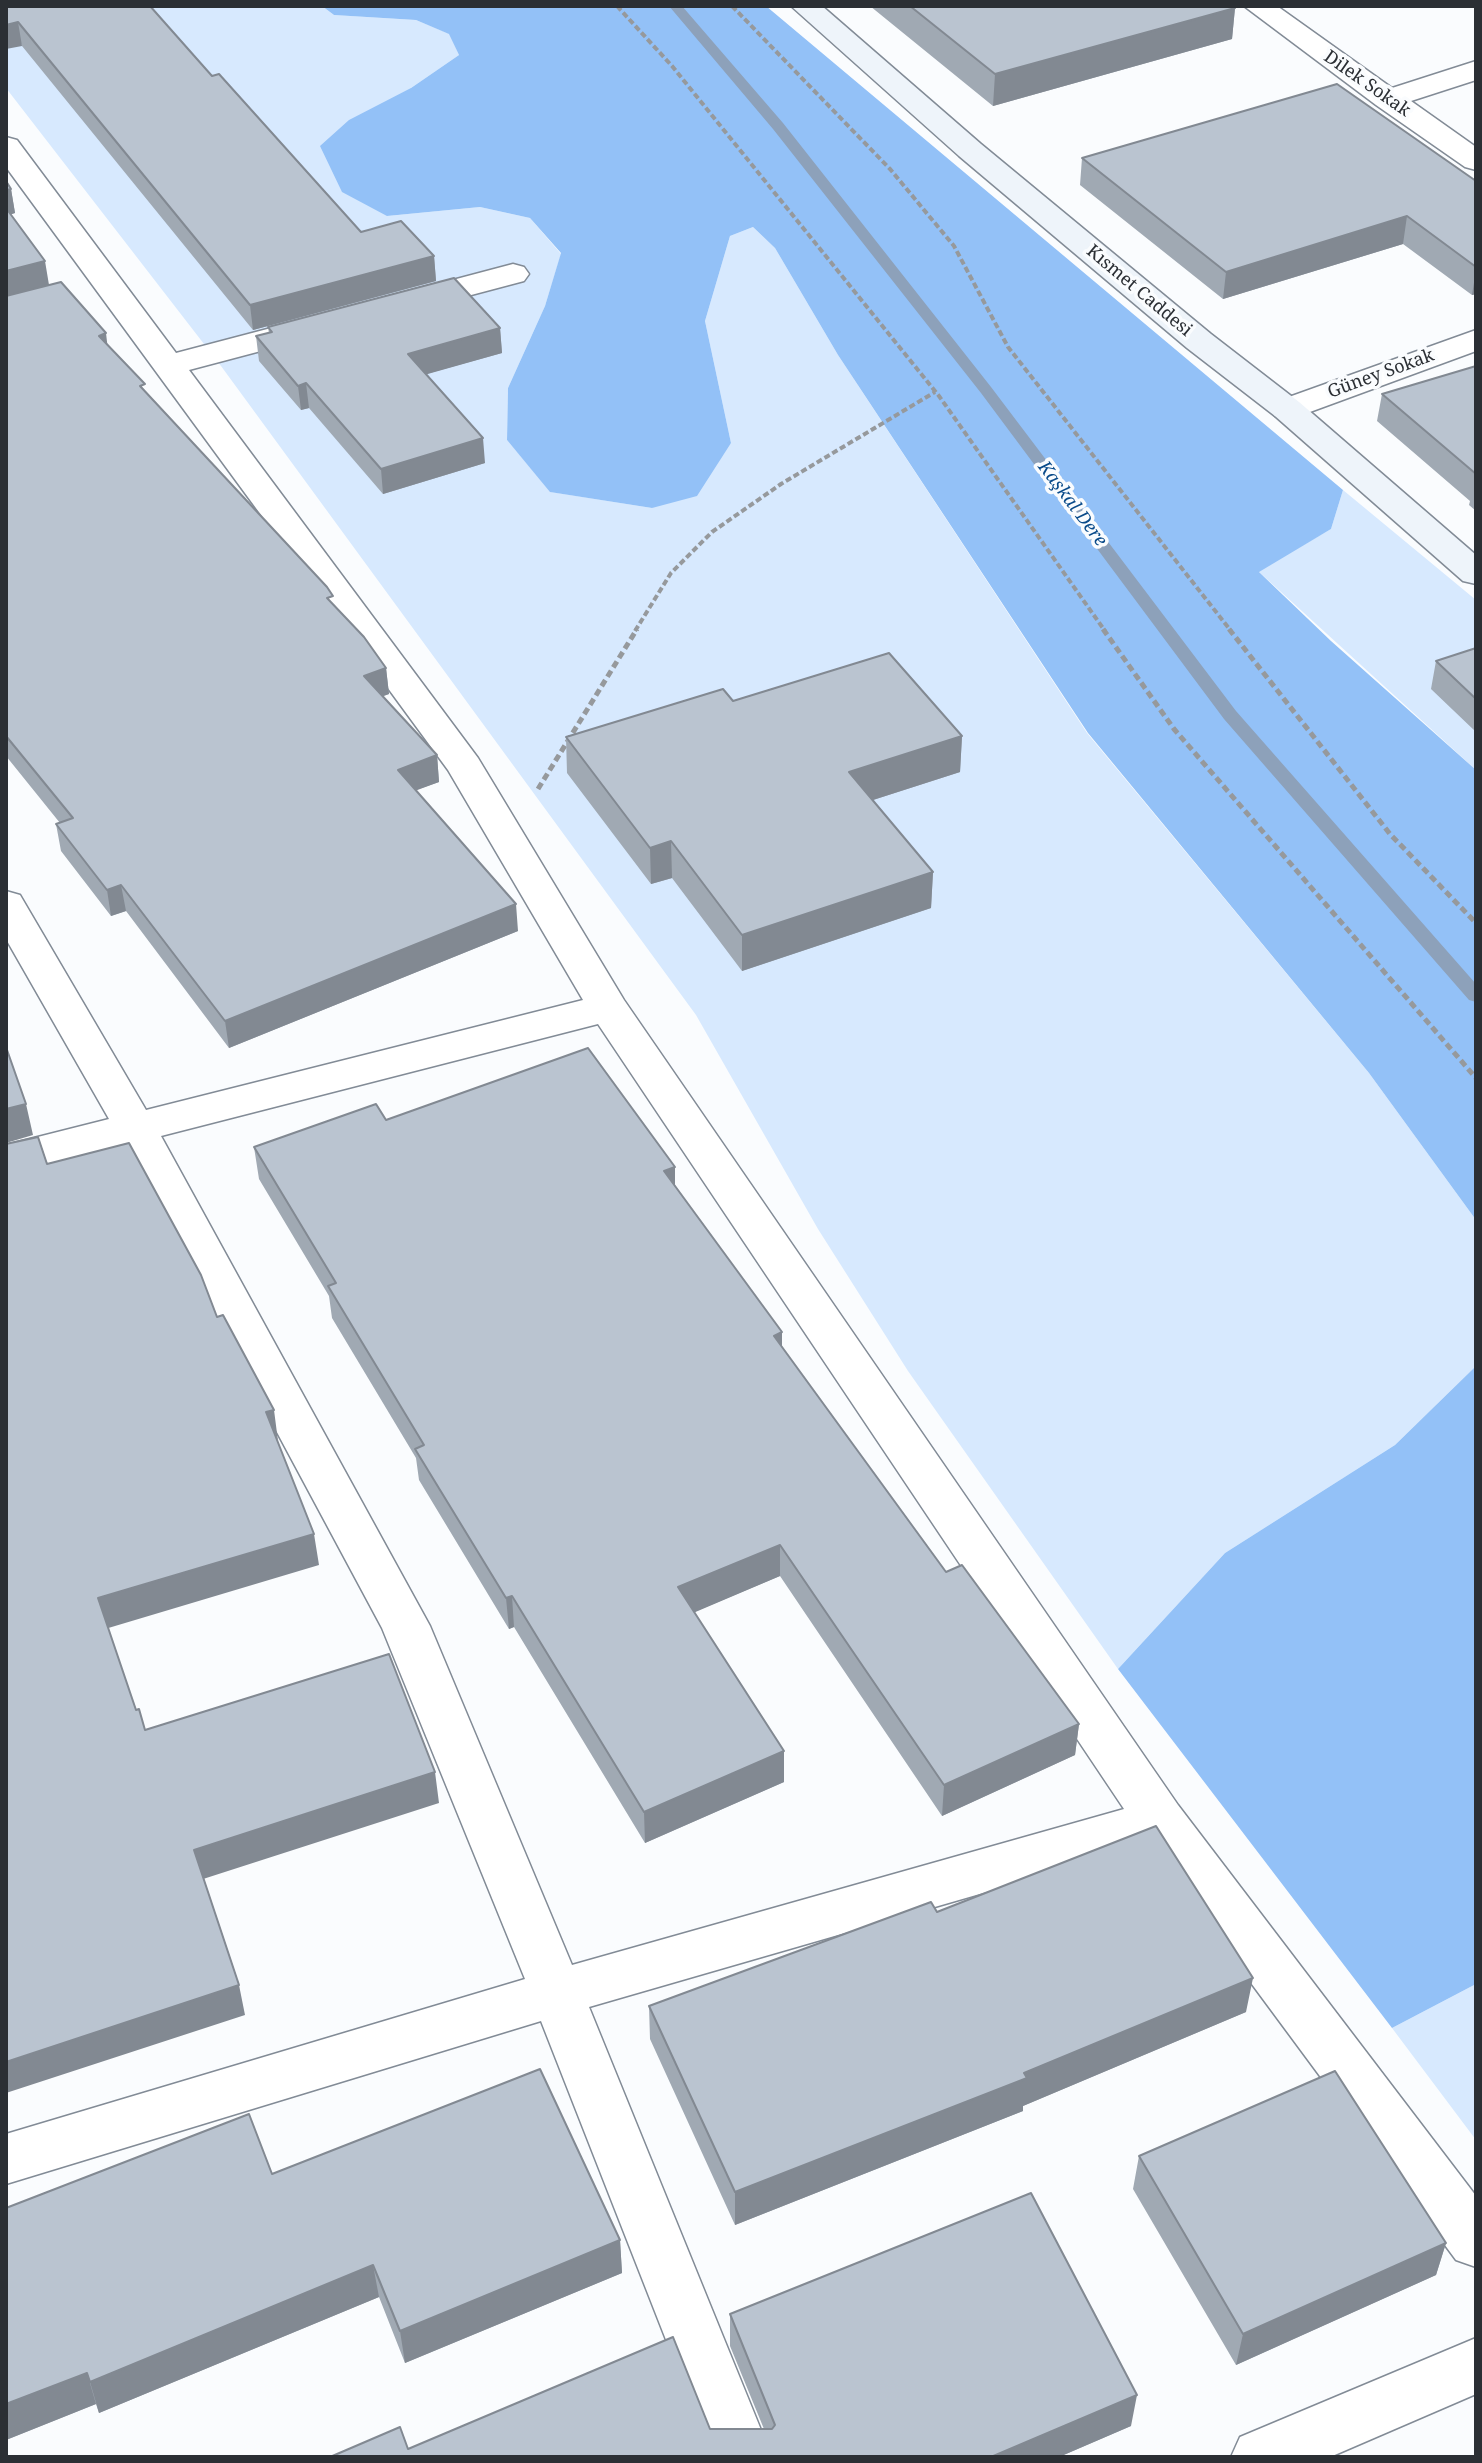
<!DOCTYPE html>
<html>
<head>
<meta charset="utf-8">
<style>
	body { margin:0 }
	#map { position:relative; width:1482px; height:2463px; overflow:hidden; background:#fafcfe; font-family:"Noto Serif",serif }
	canvas { display:block }
	.frame { position:absolute; inset:0; border:8px solid #2b2f34; pointer-events:none }
</style>
</head>
<body>
<div id="map">
<canvas width="1482" height="2463"></canvas>
<div class="frame"></div>
</div>
<script>
const ctx = document.querySelector('canvas').getContext('2d');
ctx.lineJoin = 'round';
function paint(path, color) { ctx.fillStyle = color; ctx.fill(path, 'evenodd'); }
const shape = rows => new Path2D(rows.map(r => 'M' + r).join(''));
function trace(path, color, width, dash) { ctx.strokeStyle = color; ctx.lineWidth = width; ctx.lineCap = dash ? 'butt' : 'round'; ctx.setLineDash(dash || []); ctx.stroke(path); }
function drawText(font, color, halo, rows, align = 'center') {
  ctx.font = font + ' "Noto Serif",serif'; ctx.lineWidth = 7; ctx.setLineDash([]); ctx.textBaseline = 'middle'; ctx.strokeStyle = halo; ctx.fillStyle = color; for (const [text, x, y, turn = 0] of rows) {
    ctx.save(); ctx.translate(x, y); ctx.rotate((+turn || 0) * Math.PI / 180); ctx.textAlign = isNaN(turn) ? turn : align; if (halo) ctx.strokeText(text, 0, 0); ctx.fillText(text, 0, 0); ctx.restore();
  }
}
paint(shape([
	[6,6,322,6,334,15,416,20,450,34,459,55,411,88,387,216,480,207,530,218,561,254,545,306,508,388,507,440,551,492,652,508,731,443,705,321,730,236,753,227,775,248,838,355,1087,733,1369,1073,1476,1220,1476,1366,1395,1445,1225,1553,1118,1669,908,1371,818,1229,696,1015,221,366,6,88],
	[1343,490,1476,600,1476,770,1258,571,1331,529],
	[1476,1984,1476,2140,1392,2028]
]), '#d7e9fe');
paint(shape([
	[322,6,766,6,1343,490,1331,529,1259,572,1331,641,1476,770,1476,1220,1369,1073,1088,733,838,355,775,248,753,227,730,236,705,321,731,443,697,496,652,508,550,492,507,440,508,388,545,306,561,253,530,218,480,207,387,216,342,192,320,146,349,120,411,88,459,55,449,34,416,20,334,15],
	[1476,1366,1476,1984,1392,2028,1118,1669,1225,1553,1395,1445]
]), '#93c1f7');
paint(shape([
	[669,6,682,6,783,123,991,387,1236,711,1476,984,1476,1002,1469,1000,1224,719,981,393,773,129,669,6]
]), '#8da1ba');
const street = shape([
	[1244,6,1277,6,1392,88,1476,61,1476,80,1411,101,1476,147,1476,170,1465,167,1376,105,1244,6],
	[6,137,17,140,176,353,313,317,325,320,329,327,325,334,189,370,478,758,624,1000,1178,1805,1476,2196,1476,2267,1456,2260,1149,1845,589,2007,772,2457,712,2457,541,2021,6,2184,6,2134,525,1979,382,1628,123,1145,6,1175,6,1145,109,1119,6,939,6,891,20,895,146,1110,583,1000,448,770,6,167,6,137],
	[598,1024,1124,1809,572,1965,430,1626,161,1136,598,1024],
	[513,264,524,267,529,274,524,281,407,312,396,309,391,302,396,295,513,264],
	[1476,330,1476,351,1299,416,1287,419,1275,416,1270,409,1275,402,1476,330],
	[1476,2338,1476,2394,1330,2457,1231,2457,1240,2437,1476,2338]
]);
const secondary = shape([
	[791,6,822,6,981,144,1211,334,1299,402,1476,555,1476,584,1463,581,1275,416,1187,348,959,156,791,6]
]);
trace(street, '#828b96', 3);
trace(secondary, '#828b96', 3);
trace(shape([
	[617,6,672,66,939,396,1105,631],
	[732,6,890,169,954,246,1008,347,1231,631],
	[635,631,671,573,712,532,781,484,935,392]
]), '#96999c', 4, [6, 3]);
trace(shape([
	[1103,629,1174,729,1476,1078],
	[1229,629,1390,834,1476,923],
	[538,789,637,629]
]), '#96999c', 5, [7, 4]);
paint(street, '#fff');
paint(secondary, '#eef4fa');
paint(shape([
	[6,6,212,76,361,232,434,256,436,281,253,330,22,46],
	[870,6,1233,6,1235,8,1232,39,993,106],
	[1082,158,1476,181,1476,294,1472,295,1403,244,1223,299,1080,185],
	[6,181,11,189,15,213,11,214,49,285,107,344,146,392,334,606,386,668,389,694,383,696,437,755,439,782,416,790,518,931,229,1048,126,911,111,916,61,851,56,824,60,823,6,756],
	[268,327,500,328,502,353,426,374,485,463,383,494,309,408,301,410,259,361,256,336,269,333],
	[1476,366,1476,511,1469,505,1470,501,1377,421,1382,394],
	[1476,648,1476,732,1431,689,1436,661],
	[733,701,962,736,960,772,873,800,933,872,931,908,742,971,672,878,651,884,567,773,566,737],
	[386,1120,675,1167,675,1185,782,1347,946,1572,1079,1724,1075,1755,942,1816,780,1576,694,1612,784,1782,645,1843,514,1627,509,1629,419,1480,416,1458,332,1318,329,1296,259,1179,254,1147],
	[937,1912,1246,2012,1023,2106,1023,2111,735,2225,650,2039,649,2006],
	[1139,2156,1446,2243,1436,2275,1236,2365,1133,2189],
	[272,2174,620,2240,622,2273,405,2363,379,2297,99,2413,96,2404,6,2440],
	[730,2314,1131,2426,1059,2457,330,2457,408,2449,764,2429,730,2346]
]), '#a0a9b3');
paint(shape([
	[1235,8,1232,39,993,106,995,74],
	[18,22,22,46,6,49,6,25],
	[11,189,15,213,6,216,6,190],
	[1407,216,1403,244,1223,299,1226,272],
	[434,256,436,281,253,330,250,305],
	[45,261,49,285,6,297,6,271],
	[1476,270,1476,294,1472,295],
	[500,328,502,353,410,379,408,354],
	[106,333,109,359,99,336],
	[306,383,309,408,301,410,298,386],
	[483,438,485,463,383,494,381,469],
	[386,668,389,694,367,702,364,676],
	[962,736,960,772,848,808,849,772],
	[437,755,439,782,401,796,398,770],
	[671,841,672,878,651,884,650,848],
	[933,872,931,908,742,971,742,935],
	[121,885,126,911,111,916,107,890],
	[516,904,518,931,229,1048,225,1021],
	[26,1104,33,1135,6,1143,6,1109],
	[675,1167,675,1199,664,1171],
	[782,1332,782,1364,774,1336],
	[274,1410,278,1441,266,1412],
	[314,1534,319,1565,105,1629,98,1598],
	[780,1545,780,1576,679,1619,678,1587],
	[512,1596,514,1627,509,1629,506,1598],
	[1079,1724,1075,1755,942,1816,944,1785],
	[784,1751,784,1782,645,1843,644,1812],
	[435,1772,439,1803,200,1880,194,1850],
	[1253,1978,1246,2012,1023,2106,1023,2111,735,2225,735,2192,1024,2073],
	[239,1985,245,2015,6,2093,6,2062],
	[620,2240,622,2273,405,2363,400,2331],
	[1446,2243,1436,2275,1236,2365,1243,2334],
	[373,2265,379,2297,99,2413,90,2382],
	[87,2373,96,2404,6,2440,6,2404],
	[1137,2395,1131,2426,1059,2457,991,2457]
]), '#828992');
const building = shape([
	[6,6,150,6,212,76,219,74,361,232,401,221,434,256,250,305,18,22,6,25,6,6],
	[910,6,1233,6,1235,8,995,74,910,6],
	[1337,84,1476,181,1476,267,1407,216,1226,272,1082,158,1337,84],
	[6,181,11,189,6,190,6,181],
	[6,208,45,261,6,271,6,208],
	[454,278,500,328,408,354,483,438,381,469,306,383,298,386,256,336,272,332,268,327,454,278],
	[61,282,106,333,99,336,145,384,140,386,327,587,333,596,327,598,364,637,386,668,364,676,437,755,398,770,516,904,225,1021,121,885,107,890,56,824,73,818,6,736,6,296,61,282],
	[1476,366,1476,474,1382,394,1476,366],
	[1476,648,1476,699,1436,661,1476,648],
	[889,653,962,736,849,772,933,872,742,935,671,841,650,848,566,737,723,689,733,701,889,653],
	[6,1047,26,1104,6,1109,6,1047],
	[588,1048,675,1167,664,1171,782,1332,774,1336,946,1572,962,1565,1079,1724,944,1785,780,1545,678,1587,784,1751,644,1812,512,1596,506,1598,415,1449,424,1445,328,1286,336,1283,254,1147,376,1104,386,1120,588,1048],
	[38,1137,47,1164,129,1143,201,1275,217,1317,223,1315,274,1410,266,1412,314,1534,98,1598,136,1710,139,1709,145,1730,389,1654,435,1772,194,1850,239,1985,6,2062,6,1144,38,1137],
	[1156,1826,1253,1978,1024,2073,1027,2078,735,2192,649,2006,931,1902,937,1912,1156,1826],
	[540,2069,620,2240,400,2331,373,2265,90,2382,87,2373,6,2404,6,2208,249,2114,272,2174,540,2069],
	[1335,2071,1446,2243,1243,2334,1139,2156,1335,2071],
	[1031,2193,1137,2395,991,2457,330,2457,400,2427,408,2449,673,2337,710,2429,772,2429,775,2425,730,2314,1031,2193]
]);
paint(building, '#bac4d0');
trace(building, '#828992', 2);
drawText('18px', '#2b2f34', '#fafcfe', [
	["Dilek Sokak",1367,84,35],
	["Kısmet Caddesi",1139,291,40],
	["Güney Sokak",1381,374,-20]
]);
drawText('italic 18px', '#0a4b8a', '#fafcfe', [
	["Kaşkal Dere",1072,504,53]
]);
</script>
</body>
</html>
